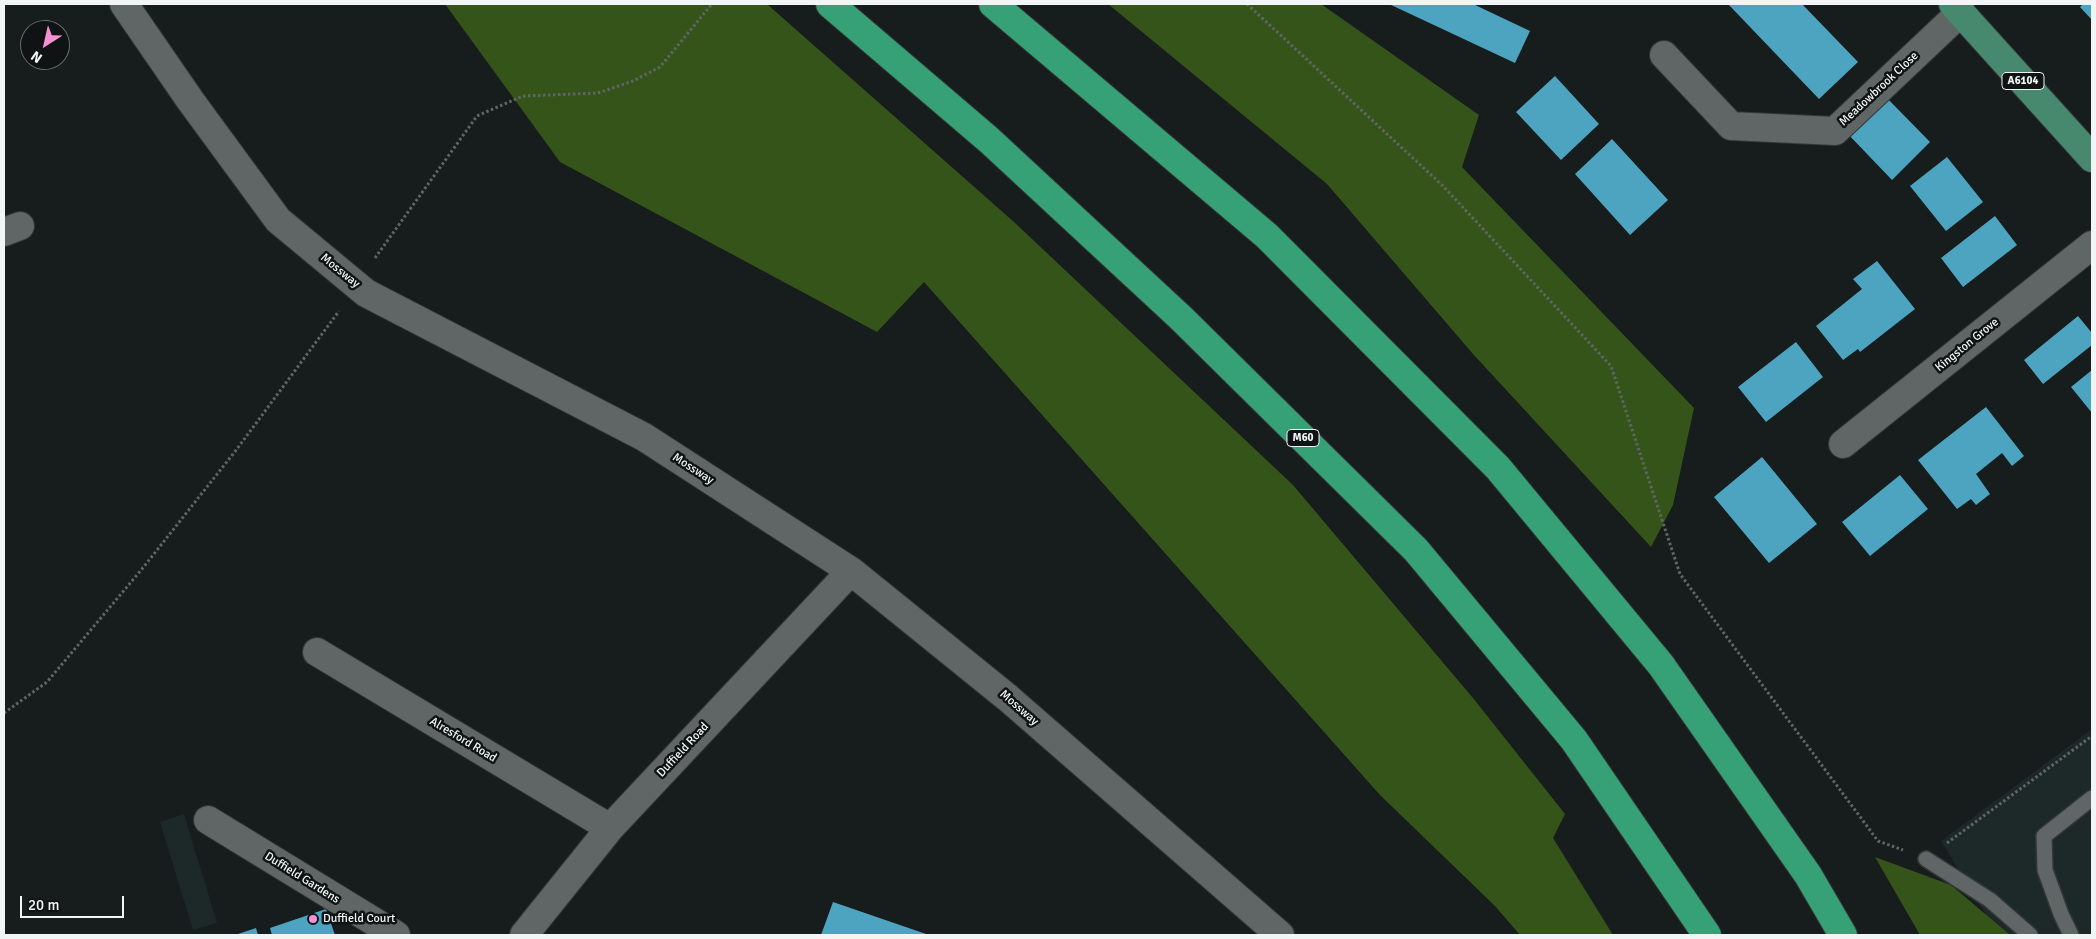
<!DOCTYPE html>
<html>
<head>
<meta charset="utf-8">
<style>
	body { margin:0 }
	#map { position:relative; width:2096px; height:939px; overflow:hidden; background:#171c1c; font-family:Signika,sans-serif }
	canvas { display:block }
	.frame { position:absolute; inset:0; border:5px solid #f2f5f5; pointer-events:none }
	.north { position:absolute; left:20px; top:20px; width:50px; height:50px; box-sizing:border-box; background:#0f1313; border:1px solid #6a6d6d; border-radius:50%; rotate:215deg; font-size:14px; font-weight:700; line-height:20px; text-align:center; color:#f2f5f5 }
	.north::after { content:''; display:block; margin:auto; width:18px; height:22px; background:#f591d2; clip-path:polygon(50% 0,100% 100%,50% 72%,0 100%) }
	.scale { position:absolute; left:20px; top:896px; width:104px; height:22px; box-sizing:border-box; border:2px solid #f2f5f5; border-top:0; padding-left:6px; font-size:15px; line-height:18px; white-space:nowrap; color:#f2f5f5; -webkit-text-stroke:4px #0f1313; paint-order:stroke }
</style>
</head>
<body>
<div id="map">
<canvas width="2096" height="939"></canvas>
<div class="frame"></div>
<div class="north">N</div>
<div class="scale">20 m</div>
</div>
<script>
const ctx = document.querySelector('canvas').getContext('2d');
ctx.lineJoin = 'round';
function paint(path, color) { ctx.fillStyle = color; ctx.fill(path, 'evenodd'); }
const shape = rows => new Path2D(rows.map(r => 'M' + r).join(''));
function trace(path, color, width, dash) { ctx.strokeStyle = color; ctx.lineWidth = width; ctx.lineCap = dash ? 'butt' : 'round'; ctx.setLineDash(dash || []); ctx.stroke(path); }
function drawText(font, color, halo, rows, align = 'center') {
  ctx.font = font + ' Signika,sans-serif'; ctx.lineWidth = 5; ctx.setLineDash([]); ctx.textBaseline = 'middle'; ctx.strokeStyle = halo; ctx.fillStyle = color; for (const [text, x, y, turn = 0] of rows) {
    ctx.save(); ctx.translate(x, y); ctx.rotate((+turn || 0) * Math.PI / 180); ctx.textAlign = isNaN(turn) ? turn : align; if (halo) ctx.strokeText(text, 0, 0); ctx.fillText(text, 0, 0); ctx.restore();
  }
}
paint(shape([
	[2092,729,2092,935,1998,935,1941,841],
	[184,814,217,923,193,930,160,822]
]), '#1d2929');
paint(shape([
	[445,4,767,4,1014,222,1293,485,1473,698,1565,814,1553,838,1613,935,1520,935,1495,906,1380,795,924,282,877,332,560,162],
	[1108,4,1321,4,1479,115,1462,167,1694,408,1673,505,1651,547,1473,354,1327,184],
	[1875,857,1951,885,2010,935,1920,935]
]), '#34541a');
paint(shape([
	[1389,4,1473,4,1530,31,1515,63],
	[1728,4,1802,4,1858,62,1819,99],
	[2083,4,2092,4,2092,20,2080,7],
	[1555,76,1599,124,1561,160,1516,112],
	[1883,94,1930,142,1892,180,1846,132],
	[1612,139,1668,200,1630,235,1575,174],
	[1947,157,1983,202,1946,231,1910,186],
	[1995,216,2017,245,1963,287,1941,258],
	[1877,261,1915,309,1860,352,1858,349,1843,360,1816,326,1862,289,1853,279],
	[2078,316,2092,333,2092,345,2043,384,2024,360],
	[1796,342,1823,377,1766,422,1738,387],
	[2092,370,2092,413,2071,387],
	[1986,407,2024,456,2012,466,2002,453,1976,474,1990,494,1976,505,1971,499,1957,509,1918,460],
	[1762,457,1817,524,1769,563,1714,497],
	[1900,475,1928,509,1870,556,1842,522],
	[833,902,929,935,821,935],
	[326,909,335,935,272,935,270,928],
	[256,928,258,935,235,935]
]), '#4da4c1');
const lane = shape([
	[1926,859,1990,900,2030,935],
	[2071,935,2061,914,2045,870,2044,836,2092,798]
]);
const street = shape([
	[124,4,190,100,278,220,366,293,644,437,851,571,1008,698,1280,935],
	[1664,55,1731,126,1835,131,1961,12],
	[4,232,20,226],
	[1843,444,2092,245],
	[317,652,610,828],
	[208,820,396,935],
	[524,935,610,828,851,571]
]);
const primary = shape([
	[1953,4,2092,158]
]);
const highway = shape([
	[830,4,989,140,1181,318,1416,550,1574,740,1707,935],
	[993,4,1267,236,1498,468,1661,665,1808,875,1843,935]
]);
trace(lane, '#343737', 18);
trace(street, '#343737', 30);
trace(primary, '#343737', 30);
trace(highway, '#343737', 30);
trace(shape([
	[1247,4,1442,185,1611,366,1680,574,1878,841,1903,850],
	[375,258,477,116,523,96,598,93,633,81,660,67,712,4],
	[4,713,47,682,142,569,237,449,339,311],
	[1947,843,2092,736]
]), '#616565', 3, [2.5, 2.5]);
trace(lane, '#606565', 15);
trace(street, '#606565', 28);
trace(primary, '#47896f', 28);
trace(highway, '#36a176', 28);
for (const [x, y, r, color] of [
	[313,919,5,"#f591d2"]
]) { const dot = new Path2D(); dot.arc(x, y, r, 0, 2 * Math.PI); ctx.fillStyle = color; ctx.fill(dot); trace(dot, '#0f1313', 2); }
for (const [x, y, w] of [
	[2023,81,42],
	[1303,438,32]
]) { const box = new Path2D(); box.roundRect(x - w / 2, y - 8.5, w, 17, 4); ctx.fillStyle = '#0f1313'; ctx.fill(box); trace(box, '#f2f5f5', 1); }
drawText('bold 11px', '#f2f5f5', null, [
	["A6104",2023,81],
	["M60",1303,438]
]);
drawText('12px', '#f2f5f5', '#0f1313', [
	["Meadowbrook Close",1879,89,-43],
	["Mossway",340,271,39],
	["Kingston Grove",1967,345,-39],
	["Mossway",693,469,33],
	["Mossway",1019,708,41],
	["Alresford Road",463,740,31],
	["Duffield Road",683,750,-47],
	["Duffield Gardens",302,878,32]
]);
drawText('12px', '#f2f5f5', '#0f1313', [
	["Duffield Court",323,919]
], 'left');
</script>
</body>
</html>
